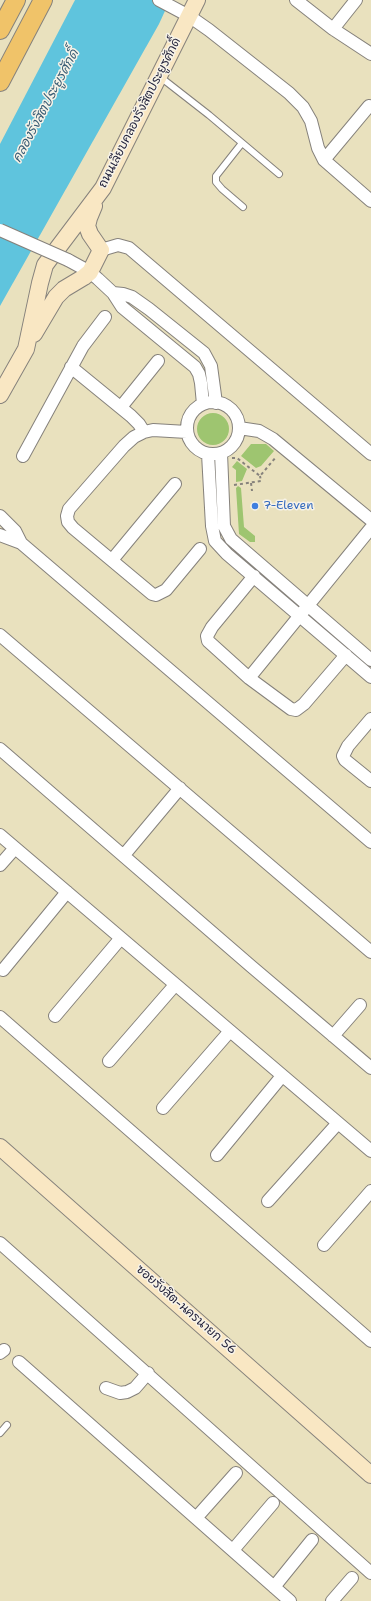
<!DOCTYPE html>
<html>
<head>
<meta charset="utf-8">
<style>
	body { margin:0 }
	canvas { display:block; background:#e9e1be }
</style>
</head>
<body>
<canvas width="371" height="1601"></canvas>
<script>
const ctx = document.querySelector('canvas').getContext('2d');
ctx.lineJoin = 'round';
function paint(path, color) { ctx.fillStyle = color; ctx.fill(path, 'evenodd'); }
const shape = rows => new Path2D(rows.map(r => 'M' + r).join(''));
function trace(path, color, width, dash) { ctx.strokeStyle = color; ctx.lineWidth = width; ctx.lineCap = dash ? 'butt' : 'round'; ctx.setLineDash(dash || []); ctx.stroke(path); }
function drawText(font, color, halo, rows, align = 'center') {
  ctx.font = font + ' "Shantell Sans","Playpen Sans Thai",sans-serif'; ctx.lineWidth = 3; ctx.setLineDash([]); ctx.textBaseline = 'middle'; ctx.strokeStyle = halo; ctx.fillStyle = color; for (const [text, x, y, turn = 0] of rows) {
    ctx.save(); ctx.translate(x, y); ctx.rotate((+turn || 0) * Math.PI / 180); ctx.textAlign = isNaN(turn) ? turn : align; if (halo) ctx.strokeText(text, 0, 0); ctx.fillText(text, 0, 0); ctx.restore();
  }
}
paint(shape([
	'197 429a16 16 0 1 1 32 0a16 16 0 1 1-32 0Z',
	[251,444,266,444,274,451,261,466,256,468,241,456],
	[237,461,247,469,242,481,236,482,236,470,232,467],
	[238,486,241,488,244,527,255,536,255,542,250,542,239,534,236,488]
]), '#9ec570');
paint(shape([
	[75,0,170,0,159,24,0,306,0,144]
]), '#5fc4dd');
const lane = shape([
	[159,76,209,115,279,174],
	[242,143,216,176,216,182,222,189,243,207],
	[0,1433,7,1425]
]);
const street = shape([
	[159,0,189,16,209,30,289,93,303,107,311,121,318,148,324,160,371,201],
	[296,0,333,29,371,54],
	[333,29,356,0],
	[324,160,369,106],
	[101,250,118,245,129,248,371,454],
	[68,260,90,272,98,279,113,293,122,307,195,367,199,374,201,383,203,404],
	[113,293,123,294,132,297,149,309,204,353,211,366,216,403],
	[71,367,131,416,139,424,144,432],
	'187 428a26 26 0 1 1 52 0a26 26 0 1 1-52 0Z',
	[121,407,158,361],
	[239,428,259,431,273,439,371,520],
	[187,432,153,430,144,432,134,437,124,446,69,509,67,516,68,522,73,528,152,594,156,595,166,590,200,549],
	[221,453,224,526,231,539,371,660],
	[208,454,212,526,215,541,227,554,371,677],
	[23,456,83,346,105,317],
	[0,516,15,531,21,543,371,842],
	[0,535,21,543],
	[112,560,175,484],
	[254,576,212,627,207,636,208,641,249,678,291,709,296,710,304,704,346,655],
	[0,635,371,952],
	[249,678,371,528],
	[371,719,348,746,343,756,345,760,371,781],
	[0,749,252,967,371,1068],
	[0,835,371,1151],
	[124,855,180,788],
	[0,865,15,848],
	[3,970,67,892],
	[55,1016,121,938],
	[0,1017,371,1341],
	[333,1036,360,1005],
	[109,1061,175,985],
	[163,1108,230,1031],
	[217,1155,282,1076],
	[268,1201,338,1123],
	[0,1243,371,1573],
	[324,1245,371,1191],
	[0,1353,4,1350],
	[19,1362,290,1601],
	[106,1388,120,1393,127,1392,135,1388,148,1373],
	[196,1518,236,1473],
	[233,1550,273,1503],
	[274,1587,312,1540],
	[332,1601,352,1578]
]);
const secondary = shape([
	[34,334,56,297,64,289,84,277,90,272,101,250,90,234,87,226,89,218,94,206],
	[0,395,26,349,40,283,45,265,103,188,197,0],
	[0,1147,371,1475]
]);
const primary = shape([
	[0,30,16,0],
	[0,82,43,0]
]);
trace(lane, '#86827c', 8);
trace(street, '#86827c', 14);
trace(secondary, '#86827c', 18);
trace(primary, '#86827c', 20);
trace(shape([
	[232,458,237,458,260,476,276,457],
	[251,483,252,491],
	[234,485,261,481,260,476]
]), '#86827c', 2, [3, 3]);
trace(lane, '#fff', 6);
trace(street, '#fff', 12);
trace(secondary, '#f9e7c3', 16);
trace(primary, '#f0c369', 18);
const streetBridge = shape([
	[0,230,68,260]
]);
trace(streetBridge, '#86827c', 14, []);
trace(streetBridge, '#fff', 12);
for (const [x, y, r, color] of [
	[255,506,4,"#3f7fe0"]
]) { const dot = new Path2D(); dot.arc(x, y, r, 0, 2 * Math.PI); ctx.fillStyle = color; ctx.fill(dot); trace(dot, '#f7f3e8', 1.5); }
drawText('12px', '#22223b', '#f7f3e8', [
	["ถนนเลียบคลองรังสิตประยูรศักดิ์",140,113,-63],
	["ซอยรังสิต-นครนายก 56",186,1310,41]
]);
drawText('12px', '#366cbe', '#f7f3e8', [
	["7-Eleven",263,506]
], 'left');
drawText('italic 13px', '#375b74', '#f7f3e8', [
	["คลองรังสิตประยูรศักดิ์",46,106,-62]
]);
</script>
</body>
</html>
